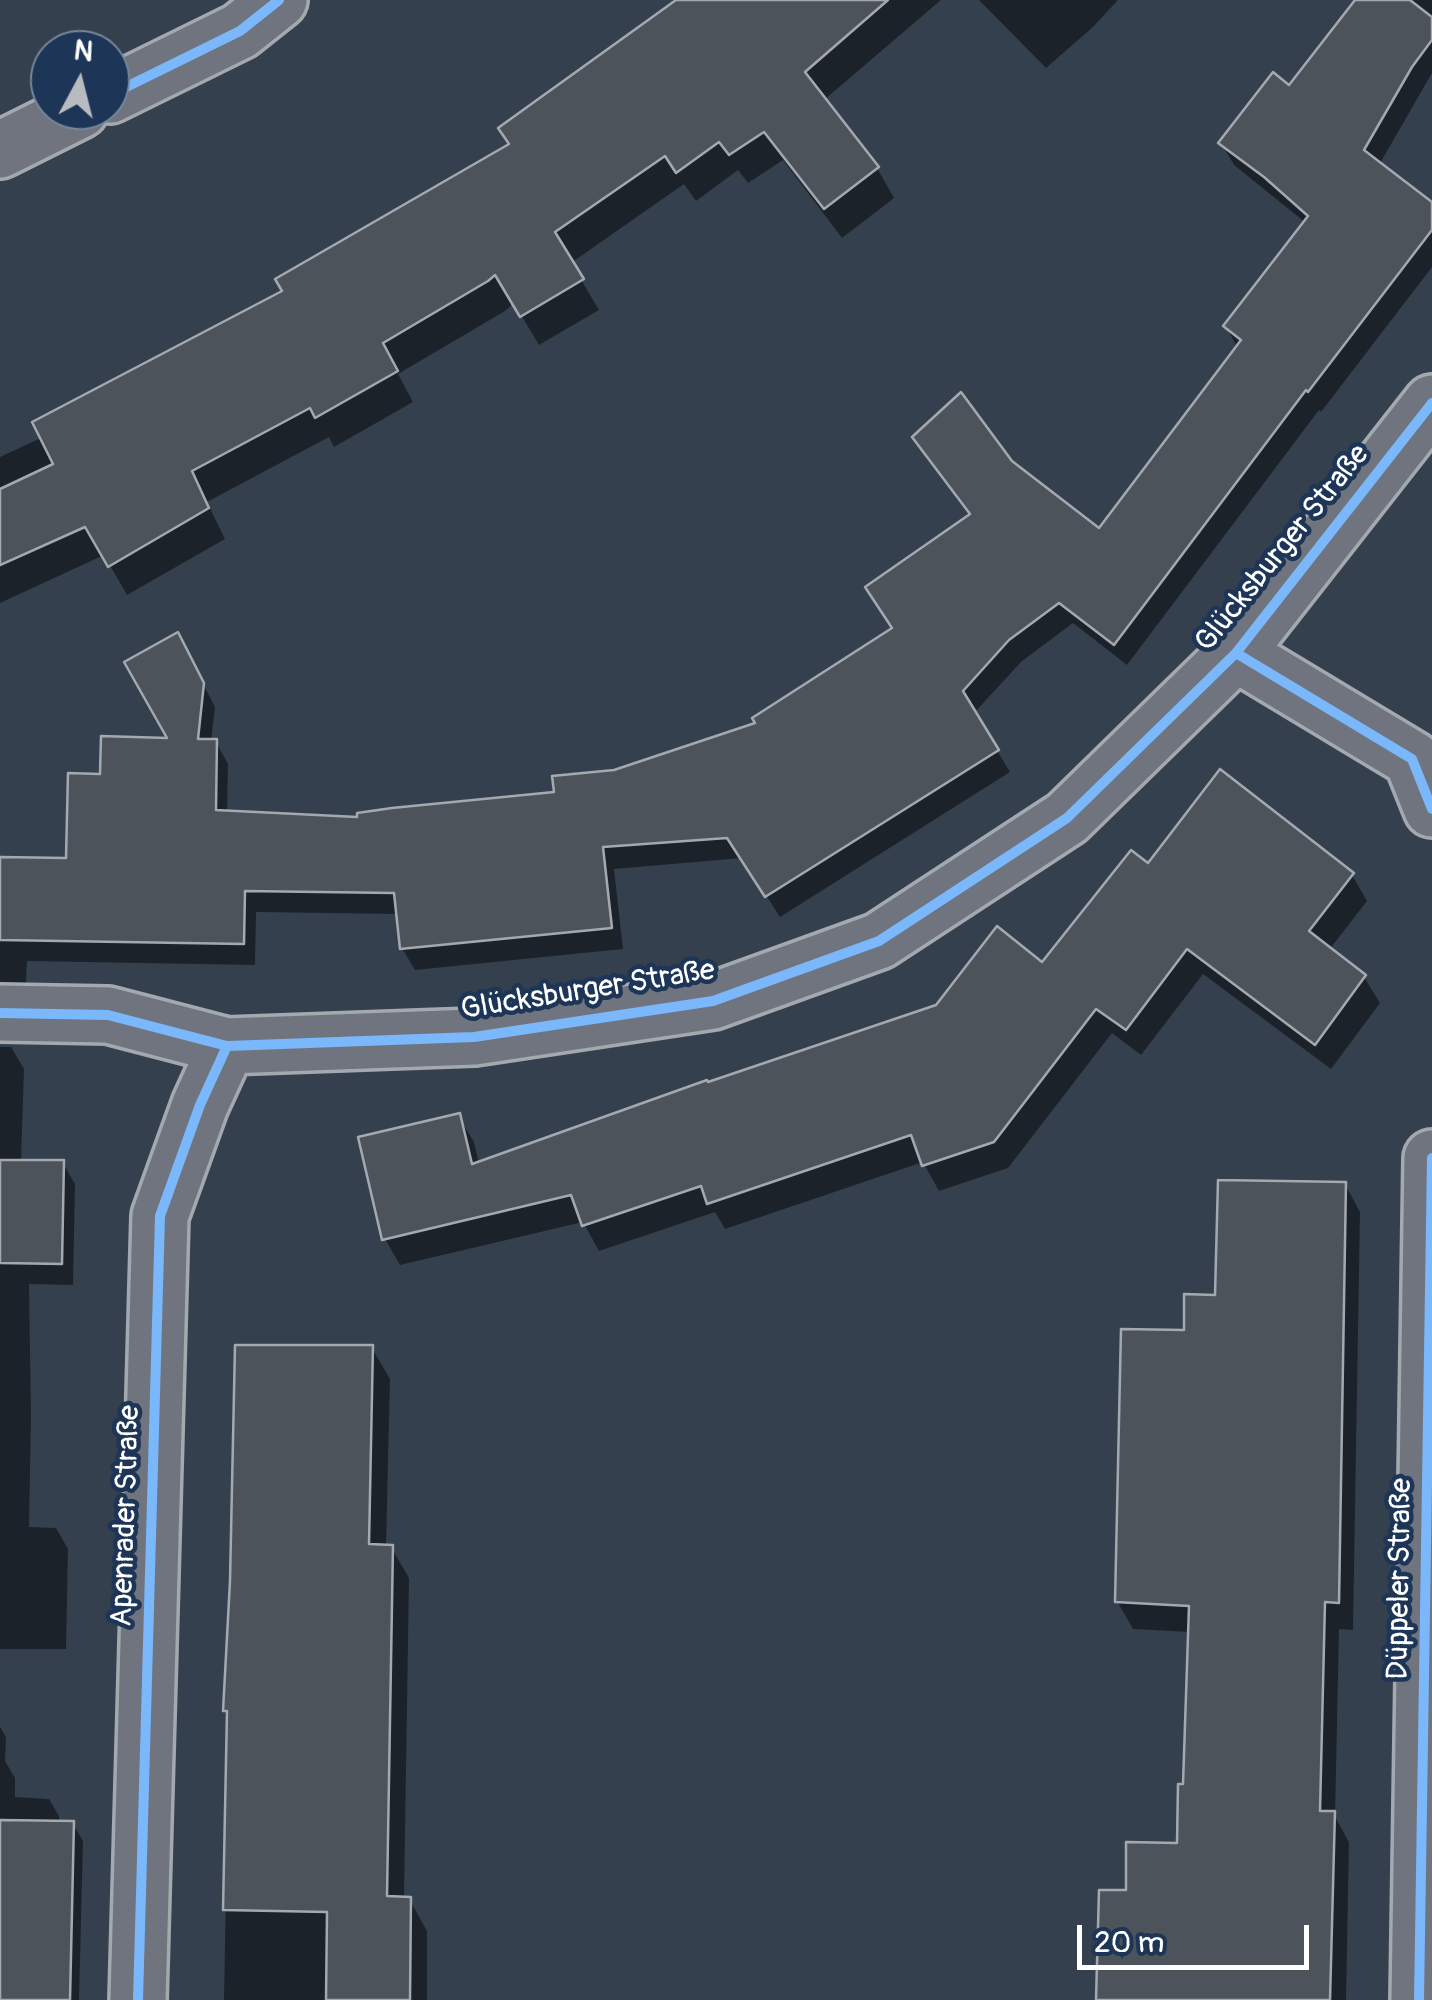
<!DOCTYPE html>
<html>
<head>
<meta charset="utf-8">
<style>
	body { margin:0 }
	#map { position:relative; width:1432px; height:2000px; overflow:hidden; background:#35404f; font-family:Pangolin,sans-serif }
	canvas { display:block }
	.north { position:absolute; left:30px; top:30px; width:100px; height:100px; box-sizing:border-box; background:#1d3557; border:2px solid #77869a; border-radius:50%; rotate:7deg; font-size:28px; font-weight:700; line-height:40px; text-align:center; color:#fff }
	.north::after { content:''; display:block; margin:auto; width:35px; height:45px; background:#b8bcc1; clip-path:polygon(50% 0,100% 100%,50% 72%,0 100%) }
	.scale { position:absolute; left:1077px; top:1925px; width:232px; height:45px; box-sizing:border-box; border:5px solid #fff; border-top:0; padding-left:12px; font-size:30px; line-height:35px; white-space:nowrap; color:#fff; -webkit-text-stroke:8px #1d3557; paint-order:stroke }
</style>
</head>
<body>
<div id="map">
<canvas width="1432" height="2000"></canvas>
<div class="north">N</div>
<div class="scale">20 m</div>
</div>
<script>
const ctx = document.querySelector('canvas').getContext('2d');
ctx.lineJoin = 'round';
function paint(path, color) { ctx.fillStyle = color; ctx.fill(path, 'evenodd'); }
const shape = rows => new Path2D(rows.map(r => 'M' + r).join(''));
function trace(path, color, width, dash) { ctx.strokeStyle = color; ctx.lineWidth = width; ctx.lineCap = dash ? 'butt' : 'round'; ctx.setLineDash(dash || []); ctx.stroke(path); }
function drawText(font, color, halo, rows, align = 'center') {
  ctx.font = font + ' Pangolin,sans-serif'; ctx.lineWidth = 9; ctx.setLineDash([]); ctx.textBaseline = 'middle'; ctx.strokeStyle = halo; ctx.fillStyle = color; for (const [text, x, y, turn = 0] of rows) {
    ctx.save(); ctx.translate(x, y); ctx.rotate((+turn || 0) * Math.PI / 180); ctx.textAlign = isNaN(turn) ? turn : align; if (halo) ctx.strokeText(text, 0, 0); ctx.fillText(text, 0, 0); ctx.restore();
  }
}
paint(shape([
	[680,0,941,0,824,100,877,168,894,198,842,238,783,160,748,183,738,170,696,201,684,184,571,263,599,310,539,345,514,303,505,311,398,374,413,402,334,447,329,437,207,502,225,539,127,595,104,555,0,603,0,457,43,437,285,292,511,145],
	[979,0,1118,0,1093,27,1046,68],
	[1357,0,1432,0,1432,73,1379,165,1432,205,1432,267,1321,412,1319,410,1127,665,1073,623,1021,662,974,713,1010,772,780,917,742,858,614,869,623,949,415,970,402,948,398,914,256,912,255,965,27,961,25,1003,0,1006,0,859,68,860,103,776,171,741,189,657,215,707,211,742,216,742,228,764,227,814,359,820,557,794,615,772,758,724,894,630,971,516,927,459,915,438,1010,463,1099,532,1238,348,1226,327,1306,223,1234,165,1221,143,1289,88],
	[1148,867,1352,875,1367,901,1329,950,1364,977,1380,1003,1331,1069,1203,974,1141,1055,1112,1033,1008,1168,939,1191,923,1162,725,1229,715,1212,599,1251,583,1222,400,1265,385,1239,458,1116,474,1142,479,1164,938,1007,1042,965],
	[0,1047,11,1047,24,1069,21,1162,63,1163,75,1184,73,1285,29,1284,31,1416,29,1527,56,1528,68,1549,66,1649,0,1649],
	[1345,1184,1360,1212,1353,1630,1339,1629,1335,1817,1349,1842,1346,2000,1099,2000,1180,1846,1185,1787,1190,1632,1133,1629,1117,1601,1186,1333,1218,1298],
	[372,1348,390,1379,386,1547,391,1547,409,1578,404,1899,409,1899,427,1931,427,2000,224,2000,229,1717,225,1710],
	[0,1727,6,1737,5,1761,15,1778,15,1797,49,1799,59,1816,59,1824,73,1824,83,1841,79,2000,0,2000]
]), '#0007');
const building = shape([
	[676,0,888,0,805,72,879,167,824,209,764,132,729,155,719,142,676,173,665,156,555,232,584,279,520,317,495,275,488,281,383,343,398,371,315,418,310,408,192,471,209,508,108,567,85,527,0,565,0,489,53,464,32,422,282,291,275,279,509,144,498,128,676,0],
	[1355,0,1410,0,1432,17,1432,40,1412,67,1364,150,1432,202,1432,230,1308,392,1306,390,1114,645,1059,603,1009,640,963,691,999,750,765,897,727,838,603,847,612,928,400,949,394,893,245,891,244,944,0,940,0,857,66,858,68,773,100,774,101,736,167,738,124,662,178,632,204,683,198,739,217,739,216,810,357,817,357,813,392,808,554,792,552,776,614,770,755,723,752,718,892,628,865,587,970,514,912,437,961,392,1012,461,1099,528,1241,340,1223,326,1308,216,1264,177,1218,143,1273,72,1289,85,1355,0],
	[1220,769,1354,873,1309,931,1366,975,1315,1045,1187,949,1126,1030,1096,1009,994,1142,922,1166,911,1135,707,1204,701,1186,582,1226,571,1195,382,1240,358,1137,460,1113,472,1164,707,1080,708,1082,936,1005,997,926,1042,962,1131,850,1148,863,1220,769],
	[0,1160,64,1160,62,1264,0,1263,0,1160],
	[1218,1180,1346,1182,1339,1603,1325,1602,1320,1811,1335,1811,1330,2000,1096,2000,1099,1890,1126,1890,1126,1842,1177,1843,1178,1784,1183,1784,1189,1606,1115,1602,1121,1329,1184,1330,1184,1294,1215,1295,1218,1180],
	[235,1345,373,1345,369,1544,393,1545,387,1896,411,1897,410,2000,326,2000,327,1912,223,1910,227,1711,223,1711,230,1581,235,1345],
	[0,1820,74,1821,70,2000,0,2000,0,1820]
]);
paint(building, '#4d535a');
trace(building, '#a4a9b0', 2.5);
const minor = shape([
	[110,95,240,31,279,0],
	[0,150,80,110],
	[1236,653,1412,759,1432,809],
	[0,1013,108,1015,227,1046,474,1037,713,1001,879,941,1067,818,1236,653,1432,403],
	[138,2000,160,1216,200,1105,227,1046],
	[1419,2000,1432,1158]
]);
trace(minor, '#a4a9b0', 62);
trace(minor, '#6f747e', 55);
trace(shape([
	[110,95,240,31,279,0],
	[1236,653,1412,759,1432,809],
	[0,1013,108,1015,227,1046,474,1037,713,1001,879,941,1067,818,1236,653,1432,403],
	[138,2000,160,1216,200,1105,227,1046],
	[1419,2000,1432,1158]
]), '#7ab7fb', 10);
drawText('30px', '#fff', '#1d3557', [
	["Glücksburger Straße",1283,549,-51],
	["Glücksburger Straße",588,991,-9],
	["Apenrader Straße",127,1516,-88],
	["Düppeler Straße",1401,1579,-89]
]);
</script>
</body>
</html>
